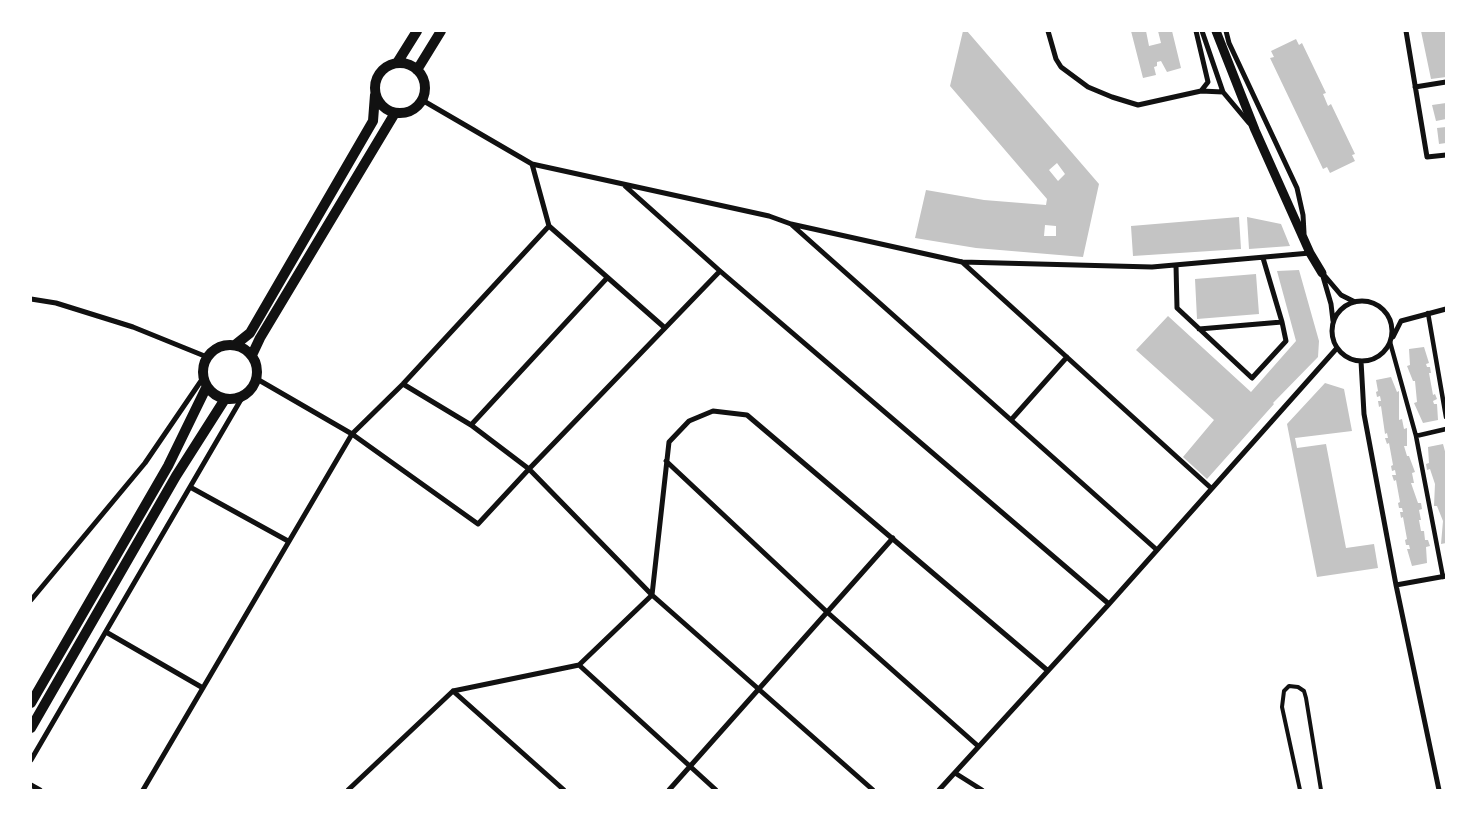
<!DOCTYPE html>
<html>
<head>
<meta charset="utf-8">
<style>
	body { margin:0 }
	#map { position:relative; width:1477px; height:821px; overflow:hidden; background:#fff; font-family:"Space Grotesk",sans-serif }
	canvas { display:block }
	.frame { position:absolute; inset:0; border:32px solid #fff; pointer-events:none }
</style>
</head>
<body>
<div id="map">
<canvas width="1477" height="821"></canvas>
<div class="frame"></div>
</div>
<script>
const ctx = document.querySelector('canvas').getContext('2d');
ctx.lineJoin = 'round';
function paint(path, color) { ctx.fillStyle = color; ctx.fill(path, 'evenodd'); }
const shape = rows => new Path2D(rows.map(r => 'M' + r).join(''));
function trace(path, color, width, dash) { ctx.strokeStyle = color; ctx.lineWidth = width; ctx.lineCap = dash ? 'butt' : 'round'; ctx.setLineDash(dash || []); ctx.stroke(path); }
paint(shape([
	[963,31,967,31,1099,184,1083,257,976,248,915,238,926,190,984,200,1046,205,1047,199,950,86],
	[1057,163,1065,174,1058,181,1049,170],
	[1045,225,1056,226,1056,236,1044,236],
	[1131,31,1146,31,1149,46,1161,43,1158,31,1172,31,1181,68,1167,72,1161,61,1157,62,1157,66,1154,67,1156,75,1143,78],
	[1421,31,1446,31,1446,77,1431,79],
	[1296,39,1299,45,1302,43,1326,93,1323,94,1328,106,1331,104,1355,154,1352,155,1355,161,1330,173,1327,167,1323,169,1270,58,1274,57,1271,51],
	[1446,103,1446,119,1436,121,1432,105],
	[1446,127,1446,143,1439,144,1437,128],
	[1239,217,1241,249,1133,256,1131,226],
	[1247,217,1281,224,1290,246,1249,249],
	[1299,270,1319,341,1318,357,1273,403,1274,404,1207,479,1183,457,1214,420,1136,350,1168,316,1251,392,1296,341,1277,271],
	[1256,274,1259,314,1197,319,1195,279],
	[1424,347,1429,363,1426,364,1427,367,1430,367,1431,373,1429,373,1433,395,1435,394,1437,399,1433,401,1434,404,1437,404,1438,420,1423,423,1414,403,1417,402,1415,381,1413,381,1407,366,1410,365,1409,349],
	[1391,377,1397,392,1399,391,1399,420,1402,419,1404,429,1407,428,1407,446,1404,446,1407,456,1409,456,1415,472,1412,473,1414,483,1411,483,1418,503,1421,503,1422,509,1419,510,1421,520,1419,520,1421,531,1424,531,1425,540,1428,540,1430,546,1426,547,1427,563,1412,566,1407,549,1410,549,1409,545,1406,545,1405,540,1407,539,1403,517,1401,518,1400,512,1403,512,1402,508,1399,508,1398,503,1400,502,1396,480,1394,481,1392,475,1396,475,1395,470,1392,471,1391,466,1393,465,1389,443,1387,444,1385,438,1388,438,1387,433,1385,434,1381,406,1379,407,1378,401,1381,401,1380,396,1377,397,1376,392,1378,391,1376,380],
	[1325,383,1344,389,1352,431,1295,438,1297,448,1326,444,1346,548,1374,544,1378,568,1317,577,1287,424],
	[1443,444,1446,455,1446,543,1441,544,1443,521,1437,506,1434,506,1435,484,1430,469,1427,470,1426,464,1429,463,1428,447]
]), '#c4c4c4');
trace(shape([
	[1300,790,1282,707,1284,691,1289,686,1298,687,1304,691,1306,698,1321,790]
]), '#111', 4);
trace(shape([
	[1428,313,1446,417],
	[1390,342,1416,436,1443,577],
	[1416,436,1446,429]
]), '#111', 4.5);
trace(shape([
	[1048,31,1056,59,1061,67,1088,87,1112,97,1138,105,1201,91,1223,92],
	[1196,31,1208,82,1201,91],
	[1202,31,1223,92,1249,123],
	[1226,31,1229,43,1297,188,1303,215,1304,233],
	[1406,31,1427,157,1446,155],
	[1415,87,1446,82],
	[422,100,532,164,769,216,791,224,962,262,1152,267,1310,253],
	[532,164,549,226],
	[625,186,720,271,1109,604],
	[792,225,1157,550],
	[549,226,665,328],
	[962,262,1211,488],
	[1176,265,1177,308,1252,378,1286,341,1282,322,1263,258],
	[1322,273,1331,304,1333,321],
	[1324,275,1341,295,1355,302],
	[31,299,56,303,133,327,207,357],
	'1332 331a30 30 0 1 1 60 0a30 30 0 1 1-60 0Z',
	[1199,329,1282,322],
	[1393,337,1401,321,1446,309],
	[1361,361,1364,414,1396,585,1439,790],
	[257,379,352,434,478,524,529,469,720,271],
	[403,384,471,425,529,469,652,595,873,790],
	[1011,420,1067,357],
	[471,425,607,278],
	[666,461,827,612,978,746],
	[190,487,288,541],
	[1396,585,1446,576],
	[31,600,145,463,203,378],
	[106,632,203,688],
	[579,665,716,790],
	[453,691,564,790],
	[31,760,243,396],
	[955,773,982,790],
	[31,785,40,790],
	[143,790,352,434,403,384,549,226],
	[348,790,453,691,579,665,652,595,669,442,689,421,713,411,747,415,1047,670],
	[669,790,893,538],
	[939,790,1109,604,1337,348]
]), '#111', 5);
trace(shape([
	[1216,31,1255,130,1310,253,1322,273]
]), '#111', 9);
trace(shape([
	[397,63,417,31],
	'375 88a25 25 0 1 1 50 0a25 25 0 1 1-50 0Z',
	[417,70,441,31],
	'203 372a27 27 0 1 1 54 0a27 27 0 1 1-54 0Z',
	[235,345,250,333,373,121,375,95],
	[252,355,260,338,395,113],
	[31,703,168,466,207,386],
	[31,728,176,476,225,399]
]), '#111', 10);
</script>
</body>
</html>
